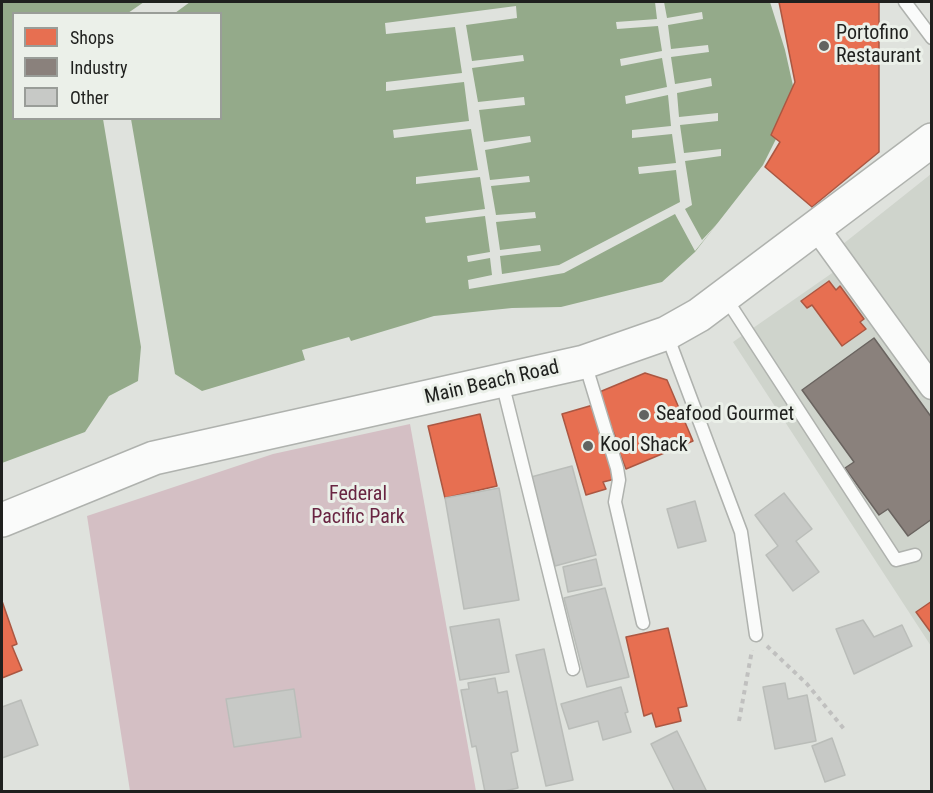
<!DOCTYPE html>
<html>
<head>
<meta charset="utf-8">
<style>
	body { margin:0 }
	#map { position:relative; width:933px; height:793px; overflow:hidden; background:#dfe2dd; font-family:"Roboto Condensed",sans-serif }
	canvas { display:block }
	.frame { position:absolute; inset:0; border:3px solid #1f201e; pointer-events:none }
	.legend { position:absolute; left:12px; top:12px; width:210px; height:108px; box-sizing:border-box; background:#ebf0e9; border:2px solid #999d98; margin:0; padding:8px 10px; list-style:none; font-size:18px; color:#1f201e }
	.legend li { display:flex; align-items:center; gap:12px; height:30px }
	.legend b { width:30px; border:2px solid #999d98 }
</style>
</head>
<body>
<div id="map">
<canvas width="933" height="793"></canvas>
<div class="frame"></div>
<ul class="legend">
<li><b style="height:16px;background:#e76f51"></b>Shops</li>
<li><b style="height:16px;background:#8a817c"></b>Industry</li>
<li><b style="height:16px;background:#c7c9c6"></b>Other</li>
</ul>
</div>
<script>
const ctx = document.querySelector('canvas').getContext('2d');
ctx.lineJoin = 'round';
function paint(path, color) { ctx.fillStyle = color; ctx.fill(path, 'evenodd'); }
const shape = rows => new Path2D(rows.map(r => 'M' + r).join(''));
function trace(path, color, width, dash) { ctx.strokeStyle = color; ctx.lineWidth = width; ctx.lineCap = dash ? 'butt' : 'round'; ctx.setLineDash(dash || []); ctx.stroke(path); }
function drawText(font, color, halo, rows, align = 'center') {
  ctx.font = font + ' "Roboto Condensed",sans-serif'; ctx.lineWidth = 6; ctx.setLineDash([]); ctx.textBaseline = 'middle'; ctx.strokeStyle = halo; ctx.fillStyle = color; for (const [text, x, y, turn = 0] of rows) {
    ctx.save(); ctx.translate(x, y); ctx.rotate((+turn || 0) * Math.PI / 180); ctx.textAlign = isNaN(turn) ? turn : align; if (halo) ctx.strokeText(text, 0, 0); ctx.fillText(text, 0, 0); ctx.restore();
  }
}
paint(shape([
	[931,174,931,646,733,342,848,262,838,248]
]), '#cfd4cc');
paint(shape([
	[410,424,476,791,130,791,87,516,273,454]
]), '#d4bfc4');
paint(shape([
	[2,2,144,2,128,13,14,14,14,118,103,119,141,347,138,381,109,396,85,432,2,463],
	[190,2,770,2,785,50,796,99,763,165,695,252,662,282,561,307,512,308,434,316,351,341,349,337,302,350,305,360,202,391,175,374,131,119,220,118,220,14,175,13]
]), '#94aa8a');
paint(shape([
	[655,2,664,2,667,18,702,12,703,19,668,25,671,49,708,45,709,52,671,57,675,84,711,78,712,86,677,93,679,117,718,113,718,121,680,125,684,153,721,149,721,156,685,161,692,205,685,209,702,240,718,223,695,251,675,214,564,273,469,289,468,280,492,275,490,258,468,262,467,256,490,252,485,216,426,223,425,217,485,209,480,177,416,184,416,177,478,170,471,129,394,138,393,130,469,121,464,82,386,91,386,82,462,73,455,27,386,34,385,23,516,6,517,18,466,25,472,61,523,55,524,61,472,68,478,102,524,97,525,105,479,110,484,142,530,136,531,142,485,150,490,180,529,176,530,182,491,186,496,215,535,212,536,218,496,222,500,250,540,245,541,251,500,256,502,274,559,265,680,202,676,170,639,174,638,167,676,163,672,134,632,138,632,130,671,126,668,95,626,104,625,96,667,87,662,58,621,66,620,59,662,51,658,26,617,29,616,22,657,19]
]), '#dfe2dd');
const shops = shape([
	[779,2,879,2,879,152,812,207,765,167,780,142,771,135,795,82,779,2],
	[829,281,836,290,840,286,864,319,860,322,866,329,842,346,812,305,807,308,801,301,829,281],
	[645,373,667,380,693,441,626,469,613,437,615,436,597,393,645,373],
	[593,405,615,479,603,482,606,489,586,495,562,414,593,405],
	[480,414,497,486,445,498,428,426,480,414],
	[2,601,17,644,12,646,22,670,2,678,2,601],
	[932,601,932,634,916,612,932,601],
	[668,628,687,706,678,708,681,721,656,727,652,713,644,716,626,637,668,628]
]);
paint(shops, '#e76f51');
trace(shops, '#ab5742', 1.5);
const industry = shape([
	[874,338,932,418,932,519,908,536,888,509,879,515,845,468,854,462,802,390,874,338]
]);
paint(industry, '#8a817c');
trace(industry, '#6a6460', 1.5);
const building = shape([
	[572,466,596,555,555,566,531,477,572,466],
	[499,488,519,600,464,609,445,498,499,488],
	[784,493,812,529,796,541,819,572,793,591,766,555,778,546,755,515,784,493],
	[695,501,706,541,678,548,667,509,695,501],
	[596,559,602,585,568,592,563,567,596,559],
	[605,588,629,677,587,687,564,598,605,588],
	[499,619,509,672,460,680,450,627,499,619],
	[863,620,874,637,902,625,912,646,854,674,836,629,863,620],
	[544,649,573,780,546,786,516,655,544,649],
	[495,678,498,693,507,691,518,751,511,753,518,788,500,792,485,792,476,746,472,747,461,690,469,689,468,683,495,678],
	[785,683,788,699,807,695,816,741,775,749,763,687,785,683],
	[621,687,628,712,625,713,631,732,603,740,598,721,569,729,561,704,621,687],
	[294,689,301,737,234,747,226,699,294,689],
	[21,700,38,745,2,758,2,707,21,700],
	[677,731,707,792,675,792,651,744,677,731],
	[832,738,845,775,825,782,812,746,832,738]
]);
paint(building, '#c7c9c6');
trace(building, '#babdb9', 1.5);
const service = shape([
	[905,2,932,38],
	[725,297,896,560,915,555],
	[667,335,741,532,756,635],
	[585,363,617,468,619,480,615,502,643,623],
	[502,382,573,669]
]);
const minor = shape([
	[816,227,932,387]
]);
const secondary = shape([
	[2,520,154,458,584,362,667,333,699,315,932,140]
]);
trace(service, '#afb2ae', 15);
trace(minor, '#afb2ae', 27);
trace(secondary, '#afb2ae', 36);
trace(shape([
	[767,646,807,684,844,729],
	[739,721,752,650]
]), '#c0c0bf', 4, [4.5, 4.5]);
trace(service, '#fafbfa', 12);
trace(minor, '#fafbfa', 24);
trace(secondary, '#fafbfa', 33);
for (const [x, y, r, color] of [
	[824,46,6,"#626461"],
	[644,415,6,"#626461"],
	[588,446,6,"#626461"]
]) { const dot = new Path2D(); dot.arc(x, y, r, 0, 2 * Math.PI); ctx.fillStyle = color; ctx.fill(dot); trace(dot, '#ebf0e9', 2); }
drawText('20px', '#1f201e', '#ebf0e9', [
	["Portofino",836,34],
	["Restaurant",836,57],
	["Seafood Gourmet",656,415],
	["Kool Shack",600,446]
], 'left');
drawText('20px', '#1f201e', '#ebf0e9', [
	["Main Beach Road",492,383,-13]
]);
drawText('20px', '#692542', '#ebf0e9', [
	["Federal",358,495],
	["Pacific Park",358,518]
]);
</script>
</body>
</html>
